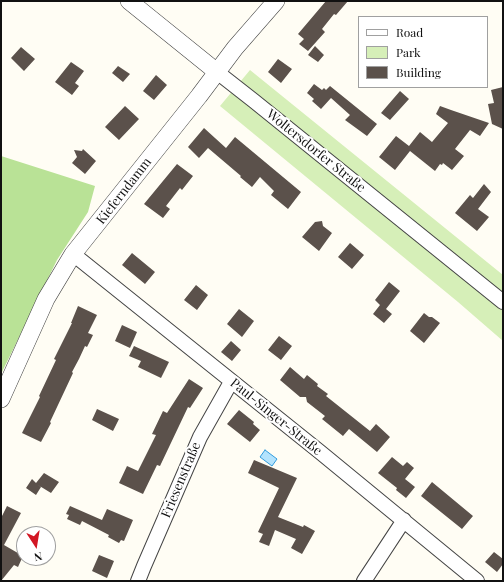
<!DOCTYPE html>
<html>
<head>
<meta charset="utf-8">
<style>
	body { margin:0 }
	#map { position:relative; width:504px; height:582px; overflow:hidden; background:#fffdf4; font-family:"Playfair Display",serif }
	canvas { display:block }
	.frame { position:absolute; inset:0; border:2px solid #111; pointer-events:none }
	.legend { position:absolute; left:358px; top:16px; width:130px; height:72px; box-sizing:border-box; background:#fff; border:1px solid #a0a0a0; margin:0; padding:5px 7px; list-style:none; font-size:12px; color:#111 }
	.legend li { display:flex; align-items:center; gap:8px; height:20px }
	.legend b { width:20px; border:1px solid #a0a0a0 }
	.north { position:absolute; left:16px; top:526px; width:40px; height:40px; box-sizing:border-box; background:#fff; border:1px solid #a0a0a0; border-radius:50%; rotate:168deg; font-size:11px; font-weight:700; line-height:16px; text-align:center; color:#111 }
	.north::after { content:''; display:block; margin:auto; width:14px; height:18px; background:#d21724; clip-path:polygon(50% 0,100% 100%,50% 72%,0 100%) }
</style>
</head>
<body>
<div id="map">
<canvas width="504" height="582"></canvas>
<div class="frame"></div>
<ul class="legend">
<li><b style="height:5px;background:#fff"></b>Road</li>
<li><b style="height:11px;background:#d6efb8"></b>Park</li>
<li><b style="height:11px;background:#5b514b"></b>Building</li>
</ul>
<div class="north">N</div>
</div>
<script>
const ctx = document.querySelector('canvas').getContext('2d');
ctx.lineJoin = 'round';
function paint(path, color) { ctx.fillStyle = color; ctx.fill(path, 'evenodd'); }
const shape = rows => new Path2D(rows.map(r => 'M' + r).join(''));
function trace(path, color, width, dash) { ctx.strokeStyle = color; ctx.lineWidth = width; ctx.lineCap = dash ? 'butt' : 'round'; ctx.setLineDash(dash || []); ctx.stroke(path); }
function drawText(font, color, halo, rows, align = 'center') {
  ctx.font = font + ' "Playfair Display",serif'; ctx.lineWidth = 4; ctx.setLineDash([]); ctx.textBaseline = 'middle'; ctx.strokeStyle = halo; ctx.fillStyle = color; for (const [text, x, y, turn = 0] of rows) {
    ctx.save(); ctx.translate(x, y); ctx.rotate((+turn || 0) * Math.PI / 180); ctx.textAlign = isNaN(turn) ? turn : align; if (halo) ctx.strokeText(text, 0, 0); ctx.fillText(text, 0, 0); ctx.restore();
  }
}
paint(shape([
	[250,70,503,275,503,341,458,302,220,106]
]), '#d6efb8');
paint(shape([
	[1,156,95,186,88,212,57,260,1,374]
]), '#b9e296');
const water = shape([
	[265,450,277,459,272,466,260,457,265,450]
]);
paint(water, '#b3e3fd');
trace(water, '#319bdc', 1);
paint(shape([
	[326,1,348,1,336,15,334,14,322,29,325,32,308,51,299,44,304,39,298,34],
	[315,46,324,55,318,62,308,55],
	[21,47,35,59,24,71,11,58],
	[278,59,292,69,281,83,268,72],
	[71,62,84,71,75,83,79,86,72,95,55,82],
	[118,66,130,74,123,82,112,73],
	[156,75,167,85,154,100,143,91],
	[314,84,322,90,324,88,326,90,330,86,377,124,367,136,345,120,350,115,331,98,321,109,312,101,314,99,307,93],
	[503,87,503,129,492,124,488,104,494,103,491,90],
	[400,91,409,99,390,120,381,113],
	[125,106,139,119,119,140,105,127],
	[440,106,451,110,489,123,480,136,470,130,455,149,464,156,452,170,443,163,442,165,440,164,435,171,410,151,395,170,379,157,396,136,409,146,420,132,432,142,448,123,436,114],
	[204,128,226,148,235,137,301,192,288,209,271,195,274,191,260,177,252,187,240,177,241,176,208,148,199,158,188,147],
	[83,149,96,161,85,174,72,163,77,157,74,150,82,151],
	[177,164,193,176,182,190,180,188,166,206,170,209,163,218,144,204],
	[484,184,491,192,478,209,489,217,477,231,455,213,470,195,473,198],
	[322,221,323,226,332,233,319,251,302,237,315,222],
	[350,243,364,255,352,269,338,257],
	[132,253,155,272,145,284,122,265],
	[389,282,400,291,386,309,392,314,384,323,373,314,380,305,375,300],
	[196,285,208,295,197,310,184,300],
	[78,306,97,315,88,333,93,335,87,347,85,346,79,359,72,372,73,373,50,422,51,423,41,442,22,433,40,397,39,396,56,360,54,359,72,323,71,323],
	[239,309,254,321,242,337,227,324],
	[424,313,429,317,432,317,440,323,424,343,410,331],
	[122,325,137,332,130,348,115,341],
	[279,336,292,346,281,360,268,350],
	[231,341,241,350,232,361,221,352],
	[134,346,169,362,161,378,138,367,141,361,129,356],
	[290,367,304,379,307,375,318,384,317,386,328,394,326,396,370,431,376,424,390,437,377,452,349,429,343,436,322,419,325,416,307,402,306,397,300,397,280,380],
	[189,379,203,388,190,408,188,407,160,466,157,465,143,494,119,483,127,466,138,471,156,435,152,434,163,411,167,413],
	[97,409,119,419,113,431,92,420],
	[239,410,254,422,253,424,260,430,250,442,227,424],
	[392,457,403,466,407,462,414,468,405,479,415,487,406,498,396,490,397,488,378,473],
	[254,460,297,478,278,517,303,527,304,525,315,531,302,554,291,548,296,539,275,530,269,546,259,542,263,534,258,532,279,488,248,473],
	[44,473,59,482,51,493,38,485,41,487,36,495,26,488,32,479,36,483],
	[432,482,473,516,462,529,421,496],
	[7,506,21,513,4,545,23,556,18,567,14,565,1,581,1,518],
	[70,506,102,520,107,509,133,520,124,541,121,540,119,543,108,537,109,535,82,521,80,525,67,519,69,515,66,514],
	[494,552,503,559,503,564,497,572,485,562],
	[99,555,114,561,107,578,92,571]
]), '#5b514b');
const minor = shape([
	[217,72,254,101,503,302],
	[73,254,320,452,477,581],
	[138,581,144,566,200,437,231,382],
	[364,581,404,520]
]);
const tertiary = shape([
	[129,1,217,72],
	[1,399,46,299,73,254,199,96,235,48,276,1]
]);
trace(minor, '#444', 16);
trace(tertiary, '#444', 18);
trace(minor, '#fff', 14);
trace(tertiary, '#fff', 17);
drawText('13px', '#111', '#fff', [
	["Woltersdorfer Straße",316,151,39],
	["Kieferndamm",124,191,-52],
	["Paul-Singer-Straße",276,417,39],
	["Friesenstraße",181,480,-67]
]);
</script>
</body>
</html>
